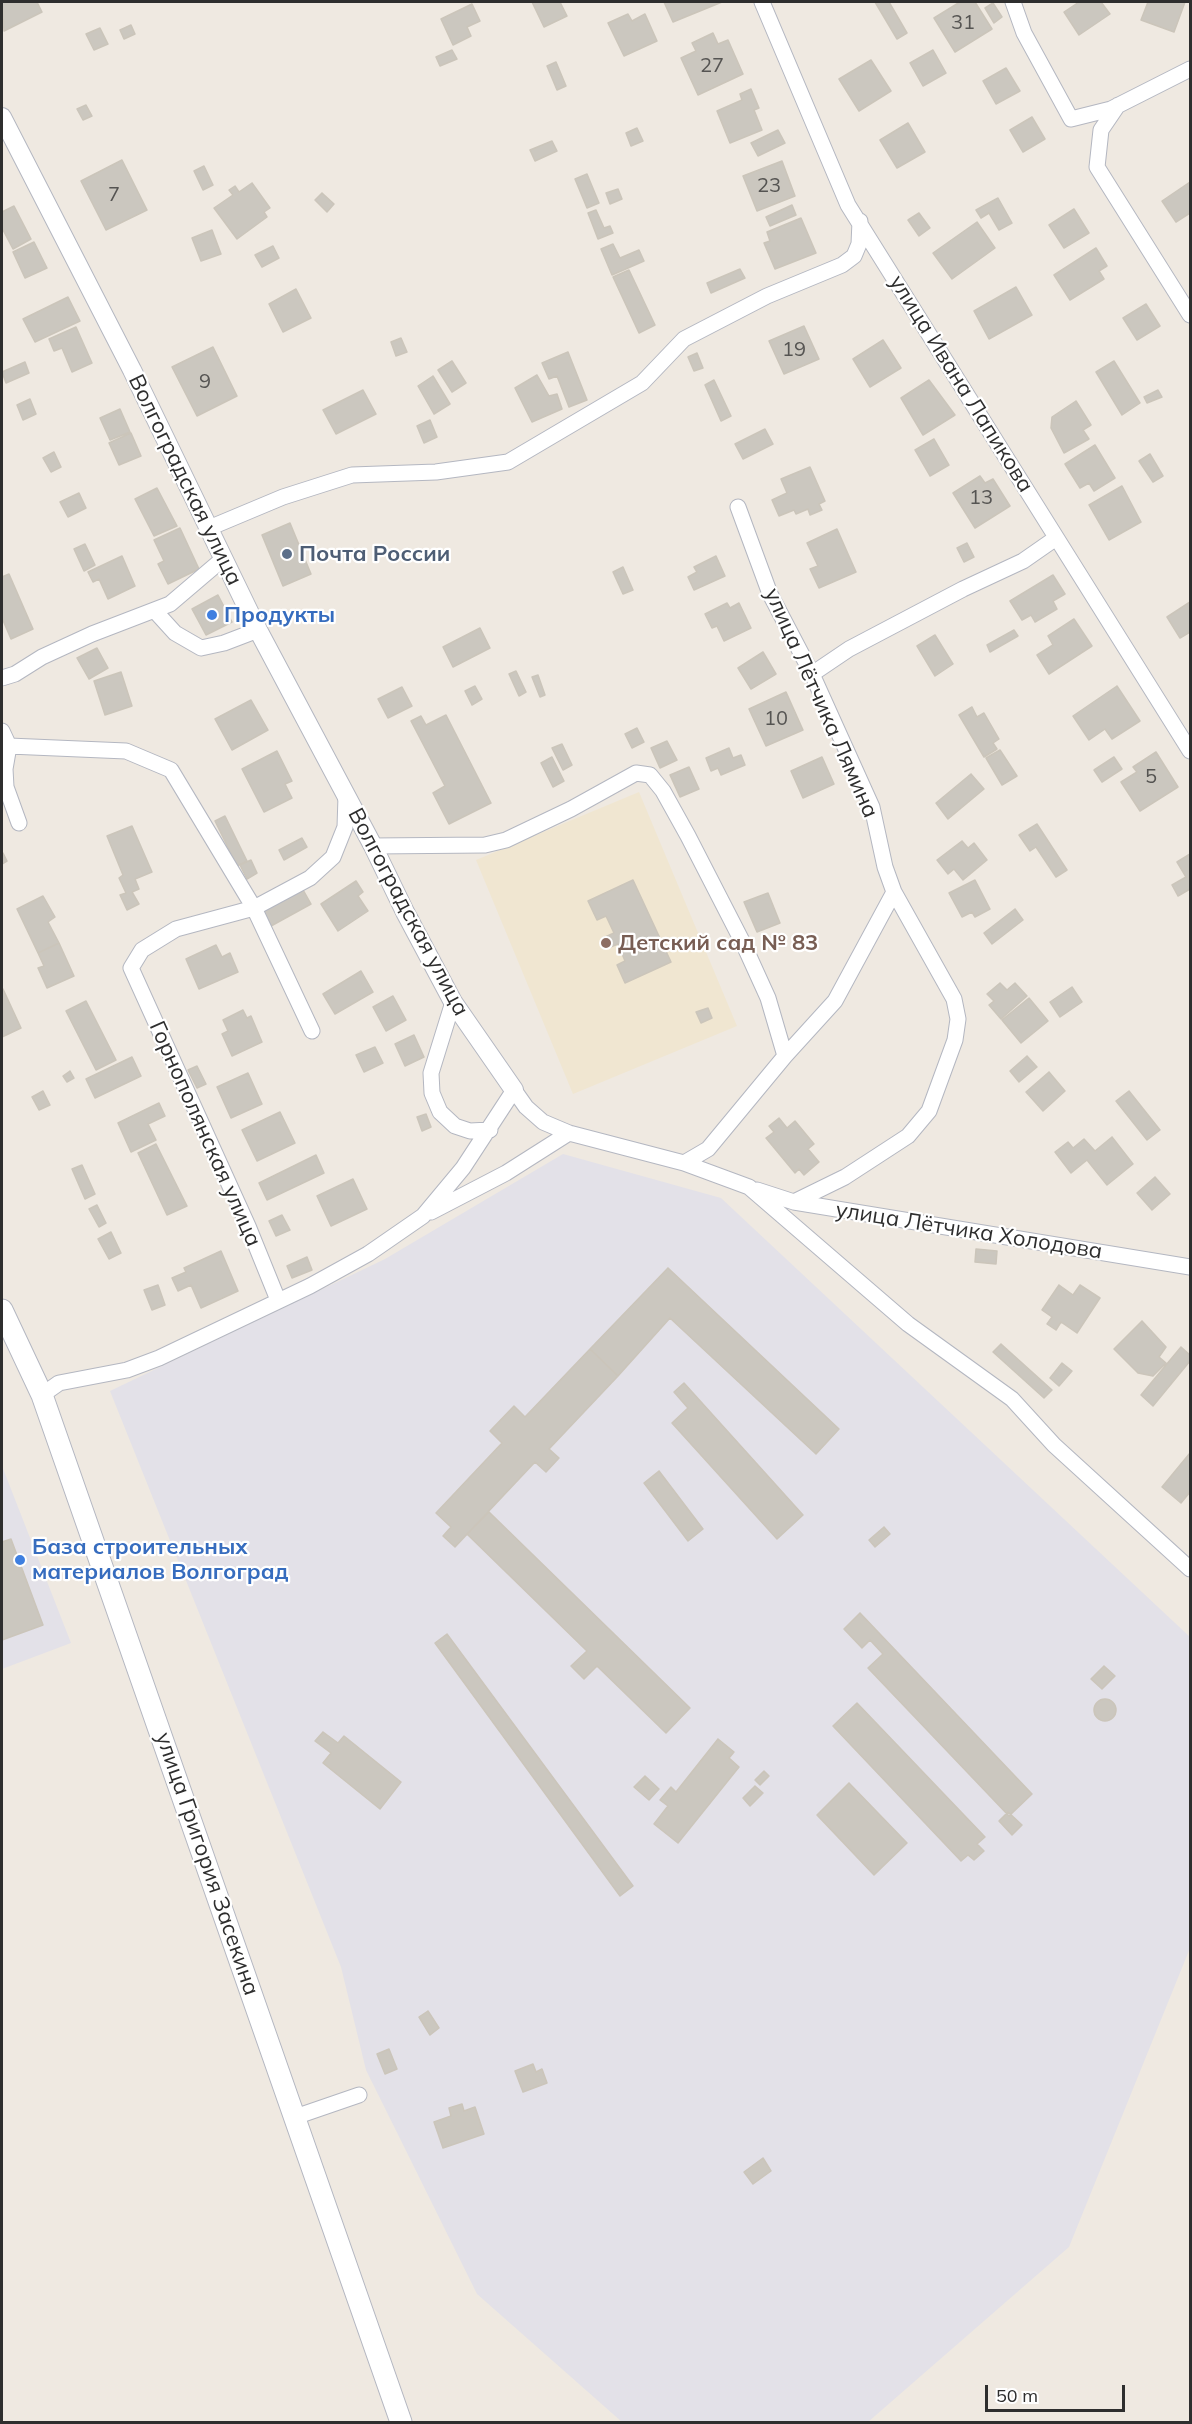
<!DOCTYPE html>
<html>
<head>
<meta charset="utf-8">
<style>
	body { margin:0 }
	#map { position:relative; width:1192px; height:2424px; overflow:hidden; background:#efe9e1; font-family:Mulish,sans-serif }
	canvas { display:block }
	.frame { position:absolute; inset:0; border:3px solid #2e2e2e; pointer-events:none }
	.scale { position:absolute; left:985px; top:2385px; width:140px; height:27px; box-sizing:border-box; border:3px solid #2e2e2e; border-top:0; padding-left:8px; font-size:18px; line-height:21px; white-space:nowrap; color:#2e2e2e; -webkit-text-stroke:4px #fff; paint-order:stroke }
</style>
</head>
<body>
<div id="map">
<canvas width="1192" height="2424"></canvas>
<div class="frame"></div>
<div class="scale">50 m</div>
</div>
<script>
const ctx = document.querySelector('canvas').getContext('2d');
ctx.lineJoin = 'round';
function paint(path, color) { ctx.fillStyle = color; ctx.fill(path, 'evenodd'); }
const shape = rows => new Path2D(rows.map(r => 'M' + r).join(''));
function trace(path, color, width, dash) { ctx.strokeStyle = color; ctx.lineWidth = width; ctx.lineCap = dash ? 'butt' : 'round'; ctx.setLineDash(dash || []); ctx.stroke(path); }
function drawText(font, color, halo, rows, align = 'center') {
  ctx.font = font + ' Mulish,sans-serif'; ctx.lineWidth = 4.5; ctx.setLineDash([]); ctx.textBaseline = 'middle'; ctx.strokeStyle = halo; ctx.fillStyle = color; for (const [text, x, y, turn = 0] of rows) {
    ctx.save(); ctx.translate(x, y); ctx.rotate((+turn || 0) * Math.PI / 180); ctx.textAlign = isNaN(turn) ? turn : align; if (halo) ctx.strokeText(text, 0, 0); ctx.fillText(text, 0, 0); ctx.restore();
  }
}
paint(shape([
	[563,1154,721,1198,1190,1637,1190,1948,1069,2247,868,2422,622,2422,477,2294,366,2070,341,1967,110,1391,385,1259],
	[2,1466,71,1643,2,1669]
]), '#e3e1e8');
paint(shape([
	[639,792,737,1026,573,1094,476,860]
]), '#f0e6d1');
const building = shape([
	[2,2,37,2,42,12,4,31,2,2],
	[532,2,560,2,567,16,544,27,532,2],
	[664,2,722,2,673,22,664,2],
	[875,2,889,2,907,33,897,39,875,2],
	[960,2,975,2,992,29,955,52,934,18,960,2],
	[1079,2,1101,2,1110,14,1079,35,1064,12,1079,2],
	[1148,2,1185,2,1174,32,1141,20,1148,2],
	[993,3,1002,17,994,23,985,8,993,3],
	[472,4,480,21,467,27,471,36,453,45,441,19,472,4],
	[628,14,632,21,645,14,657,41,624,56,608,23,628,14],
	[131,25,135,34,124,39,120,30,131,25],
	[100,28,108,44,94,50,86,34,100,28],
	[713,33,718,44,728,40,743,74,698,95,681,58,696,51,692,43,713,33],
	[452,50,457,59,440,66,436,57,452,50],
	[933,50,946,73,923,86,910,63,933,50],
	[871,60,891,91,859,111,839,79,871,60],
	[556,62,566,86,557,90,547,66,556,62],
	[1006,68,1020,91,996,104,983,81,1006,68],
	[751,89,759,108,754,110,762,130,730,143,717,111,742,100,740,94,751,89],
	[86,105,92,116,83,120,77,109,86,105],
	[1032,117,1045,139,1023,152,1010,130,1032,117],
	[908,123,925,152,897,168,880,140,908,123],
	[637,128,643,141,631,146,626,133,637,128],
	[778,130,785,143,758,156,751,143,778,130],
	[552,141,557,151,535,161,530,150,552,141],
	[122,160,147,210,106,230,81,181,122,160],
	[782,161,795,196,757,211,743,176,782,161],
	[204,166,213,185,203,190,194,171,204,166],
	[587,174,599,203,587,208,575,179,587,174],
	[1190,182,1190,213,1176,222,1162,201,1190,182],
	[252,183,270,208,264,212,267,217,237,239,214,208,233,195,229,190,235,186,239,192,252,183],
	[618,189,622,199,610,204,606,193,618,189],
	[322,193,334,204,327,212,315,200,322,193],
	[998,198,1012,223,999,230,989,213,981,218,976,210,998,198],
	[792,205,796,215,770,226,766,217,792,205],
	[14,206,31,239,13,249,2,228,2,212,14,206],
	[1074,209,1089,233,1064,248,1049,225,1074,209],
	[596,210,604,228,610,226,613,233,598,239,588,213,596,210],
	[919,213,930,228,919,236,908,220,919,213],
	[801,218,816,253,775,269,764,243,770,241,767,232,801,218],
	[977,222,995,248,952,279,933,253,977,222],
	[212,230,221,254,201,261,192,238,212,230],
	[34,242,47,268,25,278,13,252,34,242],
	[613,244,620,258,639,250,644,261,612,275,601,249,613,244],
	[273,246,279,258,262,267,255,255,273,246],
	[1096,248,1107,266,1099,271,1104,279,1070,300,1054,275,1096,248],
	[740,269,745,278,711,293,707,283,740,269],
	[629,270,655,325,639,333,613,277,629,270],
	[1016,287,1032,315,989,339,974,311,1016,287],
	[296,289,311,318,283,332,269,304,296,289],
	[68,297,80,321,35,342,23,319,68,297],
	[1146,304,1160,326,1137,340,1123,318,1146,304],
	[804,326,819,359,784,374,769,341,804,326],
	[76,327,92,363,72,372,62,348,54,351,49,339,76,327],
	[401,338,407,352,396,356,391,342,401,338],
	[883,340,901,368,870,387,853,359,883,340],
	[213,347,237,396,197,416,172,367,213,347],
	[568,352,587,400,569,407,557,376,549,379,542,363,568,352],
	[697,353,703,368,694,371,688,357,697,353],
	[452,361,466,383,452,392,438,370,452,361],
	[1114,361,1140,403,1122,415,1096,372,1114,361],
	[25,362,29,373,6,383,2,372,25,362],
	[537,375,549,396,557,394,562,409,532,422,515,388,537,375],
	[433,376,450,404,434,414,418,386,433,376],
	[714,380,731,416,721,421,705,385,714,380],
	[929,380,955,415,923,435,901,398,929,380],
	[363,390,376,414,336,434,323,410,363,390],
	[1158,390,1162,397,1147,403,1144,397,1158,390],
	[30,399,36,414,23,420,17,405,30,399],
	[1076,401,1091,425,1083,430,1089,439,1064,453,1051,428,1052,417,1076,401],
	[120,409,130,432,110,440,100,418,120,409],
	[430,420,437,437,424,443,417,426,430,420],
	[765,429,773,444,743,459,735,444,765,429],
	[131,433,141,456,119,465,109,443,131,433],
	[934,439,949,465,930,476,915,450,934,439],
	[1095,445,1115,478,1094,491,1089,483,1080,488,1065,464,1095,445],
	[54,452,61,467,51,472,43,458,54,452],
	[1150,454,1163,476,1153,482,1139,461,1150,454],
	[810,467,825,501,819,504,822,510,810,515,808,509,796,514,794,510,779,516,772,500,787,493,781,479,810,467],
	[980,476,985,483,993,479,1010,506,975,528,953,493,980,476],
	[1122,486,1141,522,1109,540,1089,505,1122,486],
	[157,488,177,526,154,536,135,499,157,488],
	[79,493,86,508,68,517,60,502,79,493],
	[290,523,311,574,283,586,262,535,290,523],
	[180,528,199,569,168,584,158,564,164,561,154,540,180,528],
	[837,529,856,572,819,588,810,569,818,566,807,543,837,529],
	[967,543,974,557,964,562,957,548,967,543],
	[85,544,95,565,84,571,74,549,85,544],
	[122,556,135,586,108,599,99,579,93,582,88,572,122,556],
	[716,556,725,576,694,590,688,577,697,572,694,567,716,556],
	[623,567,633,590,623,594,613,572,623,567],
	[9,574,33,629,11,639,2,618,2,577,9,574],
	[1053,575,1065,594,1053,601,1057,609,1035,622,1031,615,1022,620,1010,601,1053,575],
	[218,595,232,622,206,635,192,609,218,595],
	[1190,602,1190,632,1180,638,1167,617,1190,602],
	[727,603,730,608,739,603,751,628,724,641,717,626,712,628,705,614,727,603],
	[1074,619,1092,646,1049,674,1037,655,1053,645,1048,636,1074,619],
	[480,628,490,648,453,667,443,647,480,628],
	[1014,630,1018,636,990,652,987,645,1014,630],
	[935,635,953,664,935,676,917,646,935,635],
	[97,648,108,668,89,679,77,658,97,648],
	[763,652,776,674,751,689,738,668,763,652],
	[516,671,526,692,519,696,509,674,516,671],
	[121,672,132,706,105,715,94,681,121,672],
	[538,675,545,695,540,697,532,677,538,675],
	[475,686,482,699,472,705,465,691,475,686],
	[1117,686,1140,721,1112,739,1105,729,1089,740,1073,716,1117,686],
	[402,687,412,706,388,718,378,699,402,687],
	[786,692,803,730,766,746,749,709,786,692],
	[251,700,268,730,232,750,215,719,251,700],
	[972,707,977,717,984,713,999,739,993,743,997,749,984,757,959,715,972,707],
	[446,715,491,803,449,824,433,793,445,786,411,721,421,716,426,725,446,715],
	[637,728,644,742,632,748,625,734,637,728],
	[667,741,677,760,660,768,651,748,667,741],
	[562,744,572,765,563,770,552,748,562,744],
	[729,748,733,758,741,755,745,765,721,775,718,768,711,771,706,758,729,748],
	[1000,750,1017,776,1002,785,986,758,1000,750],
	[277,751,292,781,285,784,292,798,264,812,242,769,277,751],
	[1156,752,1178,787,1140,811,1121,782,1137,772,1133,767,1156,752],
	[552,757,564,781,553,787,541,763,552,757],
	[822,757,834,784,803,798,791,771,822,757],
	[1114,757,1122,769,1102,782,1094,770,1114,757],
	[689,767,699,789,680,797,670,775,689,767],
	[971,774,984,789,948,819,936,803,971,774],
	[225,816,247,861,237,866,215,821,225,816],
	[1037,824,1067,870,1056,877,1036,847,1030,851,1019,835,1037,824],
	[132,826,152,872,135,879,139,889,132,892,139,904,127,910,120,895,126,893,119,878,123,875,107,836,132,826],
	[302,838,307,847,284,860,279,850,302,838],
	[962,841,968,848,974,843,987,860,963,880,954,869,948,874,937,860,962,841],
	[3,853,7,861,2,864,2,854,3,853],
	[1190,854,1190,889,1178,896,1172,885,1186,877,1177,862,1190,854],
	[251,860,257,873,247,879,240,865,251,860],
	[633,880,671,962,625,983,617,965,625,961,618,944,608,948,603,938,614,933,606,916,597,920,588,901,633,880],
	[975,880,990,909,975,917,972,912,962,917,949,893,975,880],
	[356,881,363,892,358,896,368,911,338,931,321,904,356,881],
	[302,888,311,904,271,926,262,909,302,888],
	[768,893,780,923,757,932,744,902,768,893],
	[43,896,55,917,48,922,59,943,38,953,17,909,43,896],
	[1015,909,1023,920,992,944,984,933,1015,909],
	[59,943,74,976,47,988,38,968,44,966,38,953,59,943],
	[216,945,222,957,230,953,238,972,199,989,186,959,216,945],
	[361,971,373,992,335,1014,323,994,361,971],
	[1000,983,1007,990,1015,983,1027,996,1001,1019,989,1005,994,1001,987,994,1000,983],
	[1072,987,1082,1002,1060,1017,1050,1002,1072,987],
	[3,989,21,1028,2,1037,2,990,3,989],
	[393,996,406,1020,386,1031,373,1007,393,996],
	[1029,998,1048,1021,1021,1043,1002,1020,1029,998],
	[86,1001,116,1060,96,1070,66,1011,86,1001],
	[708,1008,712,1018,701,1023,696,1012,708,1008],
	[243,1010,247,1018,251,1016,262,1042,232,1056,222,1034,228,1031,223,1020,243,1010],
	[414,1035,424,1057,405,1066,395,1044,414,1035],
	[375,1047,383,1063,364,1072,356,1055,375,1047],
	[1027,1056,1037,1067,1019,1082,1010,1071,1027,1056],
	[132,1057,141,1076,95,1098,86,1079,132,1057],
	[197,1066,206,1084,197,1088,188,1070,197,1066],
	[70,1071,74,1078,67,1082,63,1076,70,1071],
	[1049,1072,1065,1091,1043,1111,1026,1092,1049,1072],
	[248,1073,262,1104,231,1118,217,1087,248,1073],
	[43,1091,50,1105,39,1110,32,1097,43,1091],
	[1129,1091,1160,1130,1147,1140,1116,1101,1129,1091],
	[159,1103,165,1116,148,1124,156,1140,131,1152,118,1123,159,1103],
	[280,1112,295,1143,257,1161,242,1130,280,1112],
	[426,1114,431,1127,422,1131,417,1117,426,1114],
	[779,1118,787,1128,795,1121,814,1144,808,1149,819,1162,804,1175,799,1169,795,1173,766,1138,774,1132,769,1126,779,1118],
	[1112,1137,1133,1164,1107,1185,1087,1160,1071,1173,1055,1152,1068,1142,1073,1148,1084,1139,1095,1151,1112,1137],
	[156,1144,187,1206,167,1215,138,1153,156,1144],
	[316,1155,324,1173,267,1200,259,1183,316,1155],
	[82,1165,95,1194,85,1199,72,1169,82,1165],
	[1155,1177,1170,1194,1152,1210,1137,1193,1155,1177],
	[353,1179,367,1209,331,1226,317,1196,353,1179],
	[97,1205,106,1223,99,1227,89,1209,97,1205],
	[282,1215,290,1230,276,1236,269,1221,282,1215],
	[111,1232,121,1253,109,1259,98,1239,111,1232],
	[976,1249,997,1251,996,1264,975,1262,976,1249],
	[221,1251,238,1291,201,1308,191,1285,178,1291,172,1278,186,1272,184,1268,221,1251],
	[307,1257,312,1270,292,1278,287,1266,307,1257],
	[668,1268,839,1429,816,1454,670,1318,618,1376,590,1349,668,1268],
	[158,1285,165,1305,152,1310,144,1290,158,1285],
	[1059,1285,1073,1295,1080,1285,1100,1298,1077,1333,1061,1322,1056,1330,1047,1324,1052,1317,1042,1310,1059,1285],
	[1142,1321,1166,1347,1159,1357,1166,1363,1153,1376,1138,1373,1114,1349,1142,1321],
	[1001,1344,1052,1390,1044,1398,993,1352,1001,1344],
	[1181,1347,1190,1355,1190,1361,1153,1406,1141,1395,1181,1347],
	[590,1349,618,1376,549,1449,559,1458,546,1472,535,1462,455,1547,443,1536,451,1527,436,1513,502,1443,490,1431,514,1406,525,1417,590,1349],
	[1062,1363,1072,1371,1059,1386,1050,1378,1062,1363],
	[684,1383,803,1515,777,1539,672,1423,688,1408,674,1392,684,1383],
	[1190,1453,1190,1492,1181,1503,1162,1487,1190,1453],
	[659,1471,703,1529,688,1541,644,1483,659,1471],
	[489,1512,690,1708,666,1733,597,1666,584,1679,571,1666,587,1651,467,1534,489,1512],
	[884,1527,890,1534,875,1547,869,1540,884,1527],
	[11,1539,43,1625,2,1640,2,1542,11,1539],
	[860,1613,1032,1794,1009,1816,868,1668,883,1654,870,1640,862,1648,844,1629,860,1613],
	[447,1634,633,1886,620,1896,435,1643,447,1634],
	[1104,1666,1115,1676,1102,1689,1091,1679,1104,1666],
	'1094 1710a11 11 0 1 1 22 0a11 11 0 1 1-22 0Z',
	[857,1703,985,1837,977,1844,984,1851,974,1860,968,1855,961,1861,833,1726,857,1703],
	[323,1732,338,1743,344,1736,401,1782,380,1809,323,1763,331,1753,315,1741,323,1732],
	[718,1739,734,1752,729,1758,739,1767,678,1843,654,1824,668,1806,660,1800,671,1787,676,1792,718,1739],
	[764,1771,769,1776,760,1785,755,1780,764,1771],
	[645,1776,659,1789,649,1800,634,1787,645,1776],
	[849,1783,907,1843,874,1875,817,1815,849,1783],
	[755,1786,763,1793,750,1806,743,1798,755,1786],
	[1008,1812,1022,1825,1012,1835,999,1821,1008,1812],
	[428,2011,439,2028,430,2035,419,2017,428,2011],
	[389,2049,397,2069,385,2074,377,2054,389,2049],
	[533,2064,536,2072,542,2069,547,2083,523,2092,515,2071,533,2064],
	[462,2104,464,2111,475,2107,484,2134,443,2148,434,2122,451,2116,449,2108,462,2104],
	[763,2158,771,2171,753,2184,744,2172,763,2158]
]);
paint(building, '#cbc7bf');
trace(building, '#cbc5ba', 1.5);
const minor = shape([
	[762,2,848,205,1190,751],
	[1013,2,1024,33,1071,119,1111,109,1190,69],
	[1118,105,1101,130,1097,167,1190,315],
	[738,507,770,594,812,674,872,807,885,867,894,892,954,999,958,1019,955,1040,929,1111,908,1136,845,1177,794,1202],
	[209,528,283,497,352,475,436,472,508,462,642,383,684,339,767,296,842,265,854,256,859,244,860,221],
	[155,611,175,633,201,648,224,643,258,630],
	[812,674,849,649,963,589,1023,561,1056,538],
	[2,678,15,674,42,657,92,634,170,604,224,558],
	[2,731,9,746],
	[19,823,6,787,5,769,9,746,126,751,171,770,254,908,310,878,333,857,345,827,346,796],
	[373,846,485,845,506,840,571,809,636,773,650,775,663,791,688,836,743,943,768,998,785,1056],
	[453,1002,431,1073,432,1093,440,1112,455,1126,470,1131,490,1130],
	[684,1163,708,1149,785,1056,835,1001,894,892],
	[757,1190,794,1202,1190,1267],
	[431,1212,506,1173,569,1133],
	[278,1300,248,1226,131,968,142,950,176,929,254,908,312,1031],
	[42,1395,59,1383,127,1370,159,1358,310,1286,368,1254,423,1216,463,1168,514,1090,526,1107,543,1122,569,1133,684,1163,749,1187,908,1324,1012,1399,1054,1445,1190,1569],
	[295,2117,359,2095]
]);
const tertiary = shape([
	[2,117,132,370,258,630,373,846,405,912,453,1002,514,1090]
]);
const secondary = shape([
	[2,1310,42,1395,401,2422]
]);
trace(minor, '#b4b7c1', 17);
trace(tertiary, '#b4b7c1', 20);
trace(secondary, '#b4b7c1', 23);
trace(minor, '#fff', 15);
trace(tertiary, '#fff', 18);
trace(secondary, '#fff', 21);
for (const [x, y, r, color] of [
	[287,554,6,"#5c6f8a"],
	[212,615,6,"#3f7fe0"],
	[606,943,6,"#8d6e63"],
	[20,1560,6,"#3f7fe0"]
]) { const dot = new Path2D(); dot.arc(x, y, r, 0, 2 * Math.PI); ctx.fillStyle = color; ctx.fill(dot); trace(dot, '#fff', 2); }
drawText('20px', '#555452', null, [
	["31",963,23],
	["27",712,66],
	["23",769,186],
	["7",114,195],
	["19",794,350],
	["9",205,382],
	["13",981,498],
	["10",776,719],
	["5",1151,777]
]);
drawText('22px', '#2e2e2e', '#fff', [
	["улица Ивана Лапикова",961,384,58],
	["Волгоградская улица",185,480,64],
	["улица Лётчика Лямина",821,703,66],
	["Волгоградская улица",408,912,62],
	["Горнополянская улица",205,1134,66],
	["улица Лётчика Холодова",969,1231,9],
	["улица Григория Засекина",207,1864,71]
]);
drawText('bold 22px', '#4e5e75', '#fff', [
	["Почта России",299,554]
], 'left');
drawText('bold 22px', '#366cbe', '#fff', [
	["Продукты",224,615],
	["База строительных",32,1547],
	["материалов Волгоград",32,1572]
], 'left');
drawText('bold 22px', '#785e54', '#fff', [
	["Детский сад № 83",618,943]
], 'left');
</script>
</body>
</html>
